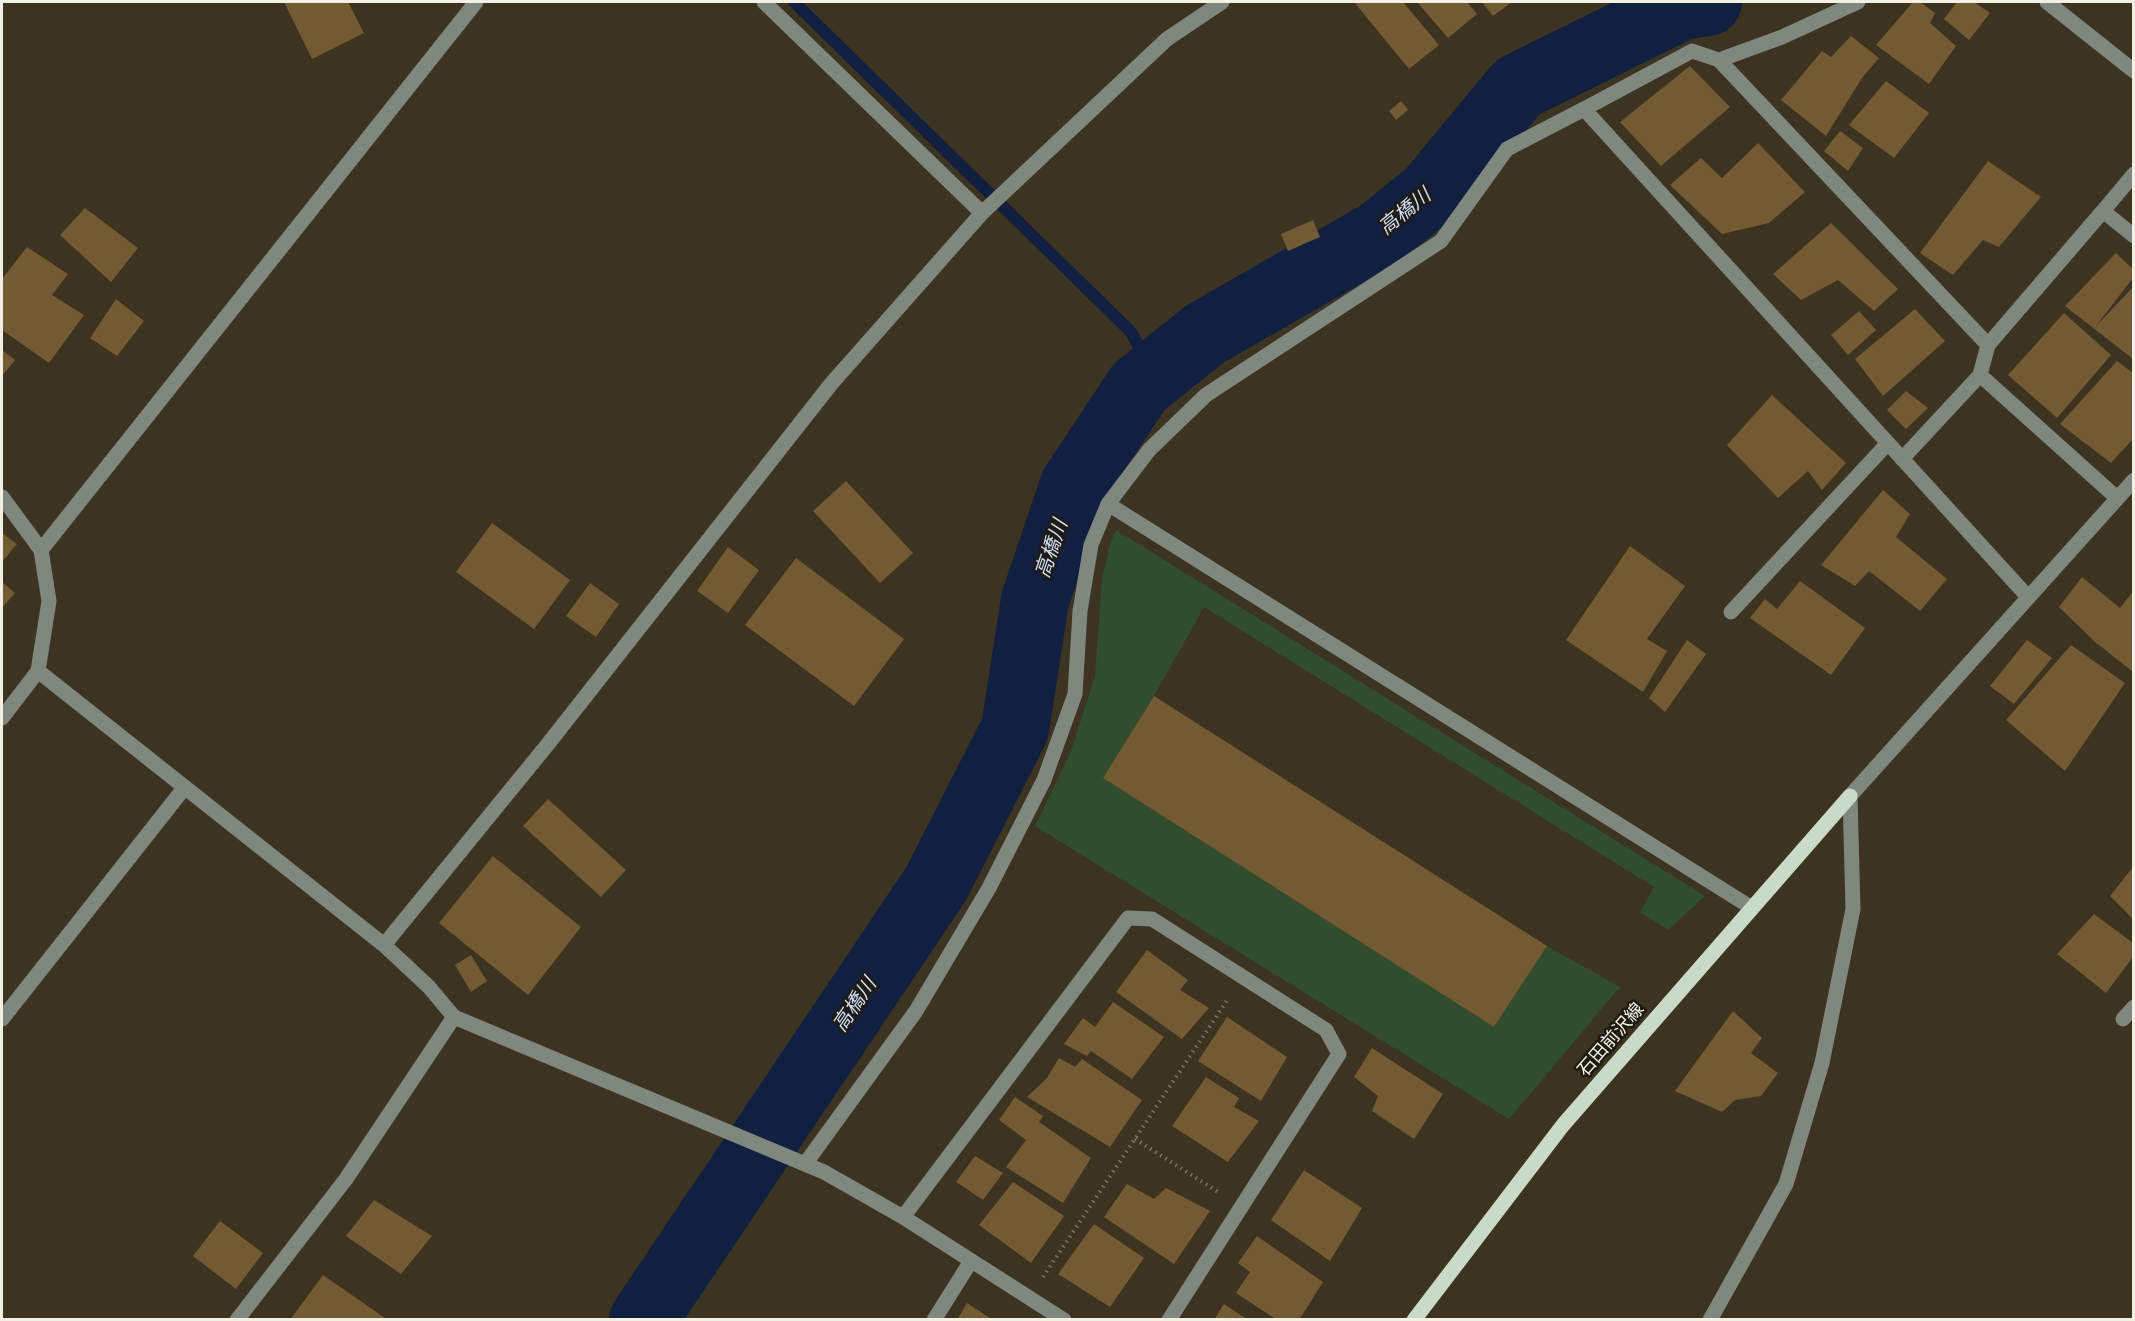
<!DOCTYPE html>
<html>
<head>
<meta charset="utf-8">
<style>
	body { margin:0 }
	#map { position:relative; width:2135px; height:1321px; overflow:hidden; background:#3c3320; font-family:"Work Sans",sans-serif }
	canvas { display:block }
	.frame { position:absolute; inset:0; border:3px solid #f5f0e4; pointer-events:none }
</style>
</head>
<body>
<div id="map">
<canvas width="2135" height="1321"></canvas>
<div class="frame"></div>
</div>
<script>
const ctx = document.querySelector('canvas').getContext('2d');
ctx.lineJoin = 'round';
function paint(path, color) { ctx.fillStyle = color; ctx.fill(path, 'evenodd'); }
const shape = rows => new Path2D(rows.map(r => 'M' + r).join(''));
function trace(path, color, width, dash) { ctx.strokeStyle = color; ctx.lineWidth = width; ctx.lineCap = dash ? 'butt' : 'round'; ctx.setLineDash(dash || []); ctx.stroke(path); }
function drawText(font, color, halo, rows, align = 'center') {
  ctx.font = font + ' "Work Sans","Noto Sans JP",sans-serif'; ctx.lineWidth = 5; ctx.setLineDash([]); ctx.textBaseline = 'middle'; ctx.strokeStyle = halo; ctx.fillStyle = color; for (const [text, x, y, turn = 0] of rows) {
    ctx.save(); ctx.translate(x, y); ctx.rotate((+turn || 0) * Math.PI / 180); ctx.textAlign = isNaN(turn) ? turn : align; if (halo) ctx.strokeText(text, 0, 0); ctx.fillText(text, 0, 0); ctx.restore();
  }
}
paint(shape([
	[1116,530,1705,896,1668,930,1640,912,1654,887,1204,607,1154,696,1103,778,1494,1027,1547,946,1620,987,1509,1119,1035,826,1070,754,1095,676,1102,579,1110,544]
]), '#304e2e');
trace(shape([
	[794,2,1131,332,1154,375]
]), '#111f40', 12);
trace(shape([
	[643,1320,936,884,1015,729,1035,600,1074,485,1139,387,1205,334,1381,233,1431,192,1518,87,1682,6,1708,2]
]), '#111f40', 68);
paint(shape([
	[284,2,348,2,364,33,312,59],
	[1354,2,1403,2,1439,45,1409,69],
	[1417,2,1467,2,1477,14,1448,38],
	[1482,2,1512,2,1493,16],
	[1913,2,1920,2,1935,13,1930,23,1956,46,1929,84,1876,45],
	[1957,2,1974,2,1990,13,1969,40,1944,19],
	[1851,36,1879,58,1862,78,1826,136,1781,100,1822,51,1831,57],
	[1690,66,1730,107,1661,166,1620,122],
	[1886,81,1929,113,1894,158,1849,125],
	[1401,101,1408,110,1396,120,1389,111],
	[1840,131,1863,148,1848,171,1824,151],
	[1758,143,1805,192,1769,223,1722,234,1670,185,1701,158,1722,178],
	[1988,161,2041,197,1999,247,1983,240,1953,275,1920,253],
	[85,208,138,248,111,282,60,235],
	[1313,220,1320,237,1288,251,1281,234],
	[1831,223,1898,289,1874,311,1838,280,1801,300,1773,274],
	[27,247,68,274,52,295,84,315,49,363,2,330,2,279],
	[2116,253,2133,269,2133,278,2096,326,2133,287,2133,359,2065,306],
	[116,299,144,321,117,356,90,338],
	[1915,309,1945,341,1883,396,1855,359],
	[1859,311,1876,330,1848,355,1831,335],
	[2064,313,2111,355,2057,418,2008,375],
	[2,350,15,360,2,376],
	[2117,361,2133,373,2133,439,2111,463,2060,424],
	[1906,391,1928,408,1906,429,1887,410],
	[1772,395,1846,463,1822,490,1808,471,1778,498,1727,445],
	[846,481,913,553,880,583,813,511],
	[1883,490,1910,514,1896,537,1947,579,1920,611,1869,571,1855,586,1821,565],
	[492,523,570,580,534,629,456,572],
	[2,533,17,544,2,562],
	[1630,546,1685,586,1647,639,1667,651,1643,692,1566,640],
	[728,547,759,570,728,613,697,591],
	[796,558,904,639,854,706,745,625],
	[2082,577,2120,608,2133,591,2133,672,2094,641,2059,607],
	[1800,581,1865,628,1831,675,1750,618,1765,599,1777,609],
	[2,582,15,593,2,608],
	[590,583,619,604,596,637,566,616],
	[1687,640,1706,654,1665,712,1649,698],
	[2027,640,2052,658,2014,704,1990,686],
	[2071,645,2125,683,2065,771,2006,720],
	[1154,696,1547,946,1494,1027,1103,778],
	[548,799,626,870,601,897,523,826],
	[493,856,581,927,528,995,439,923],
	[2133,867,2133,919,2110,896],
	[2094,914,2133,943,2133,957,2106,993,2057,954],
	[1147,950,1188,980,1180,990,1209,1008,1182,1039,1116,992],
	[471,955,487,981,471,992,455,965],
	[1113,1002,1164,1037,1132,1079,1091,1051,1087,1056,1064,1044,1083,1018,1095,1027],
	[1733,1011,1762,1038,1751,1053,1778,1073,1761,1096,1735,1100,1722,1112,1675,1091],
	[1227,1017,1287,1057,1261,1101,1198,1061],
	[1372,1048,1443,1094,1414,1139,1372,1111,1378,1096,1354,1077],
	[1059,1058,1075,1067,1082,1059,1142,1100,1110,1147,1027,1097,1047,1078],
	[1206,1077,1239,1098,1234,1107,1259,1121,1228,1162,1172,1126],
	[1015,1097,1043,1116,1039,1122,1091,1158,1063,1203,1006,1167,1026,1140,999,1120],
	[975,1156,1003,1173,983,1200,956,1182],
	[1304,1170,1362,1208,1330,1261,1271,1220],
	[1013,1182,1064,1216,1031,1263,979,1225],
	[1127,1184,1154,1199,1166,1188,1210,1211,1174,1264,1104,1217],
	[374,1200,432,1236,401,1274,346,1236],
	[220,1221,263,1253,236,1289,193,1256],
	[1094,1224,1144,1258,1110,1307,1058,1274],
	[1257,1236,1323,1282,1299,1320,1277,1320,1236,1293,1250,1272,1238,1263],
	[323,1275,388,1320,290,1320],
	[967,1303,993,1320,957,1320],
	[1224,1304,1248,1320,1214,1320]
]), '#725a32');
trace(shape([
	[1135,1139,1218,1192],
	[1043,1277,1228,999]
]), '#7c7463', 4, [1.5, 4.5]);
trace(shape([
	[764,2,982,213],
	[1858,2,1782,37,1719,60,1988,345,1980,375],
	[2047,2,2134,71],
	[1584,109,1692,51,1719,60],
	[2103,211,2134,174],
	[1988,345,2103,211,2134,236],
	[1902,459,1980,375,2117,498],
	[2,497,41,550,49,601,38,671,2,718],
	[1108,504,1149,450,1206,395,1441,241,1507,149,1584,109,2028,597],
	[41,550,476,2],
	[1731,612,1888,443],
	[38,671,384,945,429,987,454,1017,824,1172,903,1217,1064,1320],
	[384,945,548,744,831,384,982,213,1167,39,1222,2],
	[2,1019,185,787],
	[2123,1019,2134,1007],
	[805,1164,916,1011,989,888,1044,780,1075,694,1080,611,1091,545,1108,504,1752,908],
	[903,1217,1128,918,1152,919,1326,1030,1339,1054,1169,1320],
	[237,1320,346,1179,454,1017],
	[934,1320,971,1261],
	[1710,1320,1786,1184,1822,1063,1853,909,1850,796,2134,480]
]), '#7f877f', 15);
trace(shape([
	[1414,1320,1563,1125,1850,796]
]), '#c9dac9', 15);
drawText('18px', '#f5f0e4', '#1f1b13', [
	["石田前沢線",1611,1040,-49]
]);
drawText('italic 20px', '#d1def8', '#1f1b13', [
	["高橋川",1405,212,-39],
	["高橋川",1052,549,-71],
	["高橋川",855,1005,-56]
]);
</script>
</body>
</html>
